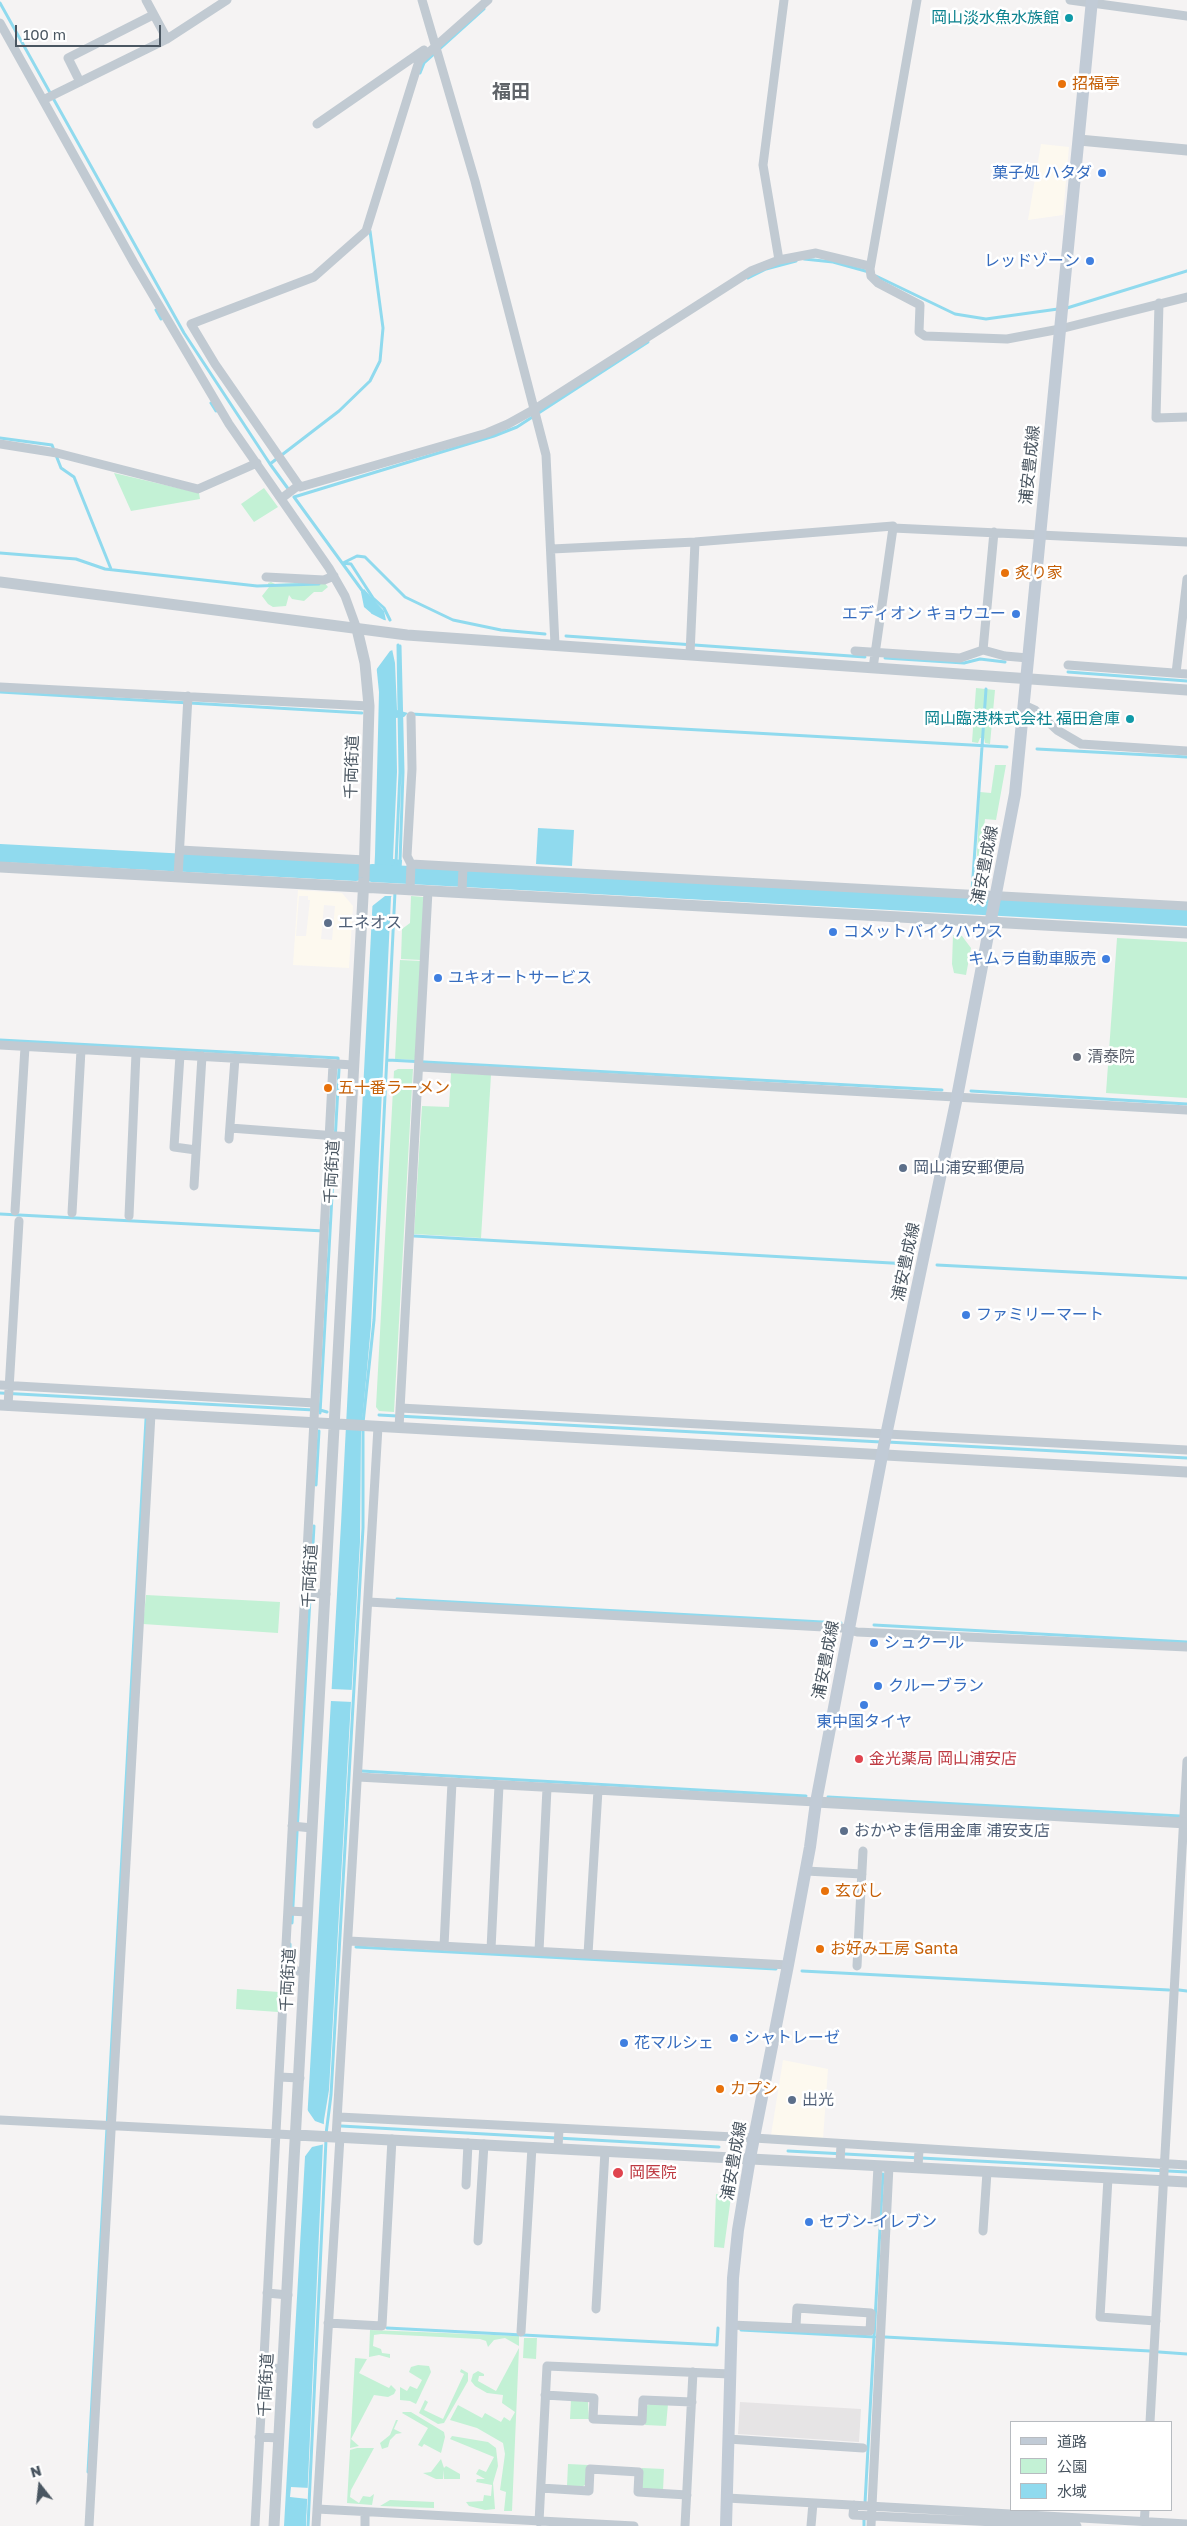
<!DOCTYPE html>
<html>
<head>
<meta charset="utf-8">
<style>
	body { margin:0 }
	#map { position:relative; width:1187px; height:2526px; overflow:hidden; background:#f5f3f3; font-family:"Golos Text","Noto Sans JP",sans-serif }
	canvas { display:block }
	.legend { position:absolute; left:1010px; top:2421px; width:162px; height:90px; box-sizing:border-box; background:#fff; border:1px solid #b7bbc0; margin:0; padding:6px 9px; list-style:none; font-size:15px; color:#4a5661 }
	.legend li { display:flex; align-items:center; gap:10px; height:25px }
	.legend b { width:25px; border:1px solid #b7bbc0 }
	.north { position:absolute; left:15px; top:2461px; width:50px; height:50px; -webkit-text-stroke:4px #fff; paint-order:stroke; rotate:344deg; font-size:14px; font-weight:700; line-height:20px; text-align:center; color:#4a5661 }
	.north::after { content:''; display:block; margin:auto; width:18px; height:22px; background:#4a5661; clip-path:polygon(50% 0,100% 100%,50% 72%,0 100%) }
	.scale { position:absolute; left:15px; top:25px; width:146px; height:22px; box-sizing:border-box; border:2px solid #4a5661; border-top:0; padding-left:6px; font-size:15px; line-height:18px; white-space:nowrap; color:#4a5661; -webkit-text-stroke:4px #fff; paint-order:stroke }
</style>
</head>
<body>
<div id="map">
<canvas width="1187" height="2526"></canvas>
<ul class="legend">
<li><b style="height:6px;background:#c1cbd6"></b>道路</li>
<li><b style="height:14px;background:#c3f1d5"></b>公園</li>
<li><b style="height:14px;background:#90daee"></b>水域</li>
</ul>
<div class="north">N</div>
<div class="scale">100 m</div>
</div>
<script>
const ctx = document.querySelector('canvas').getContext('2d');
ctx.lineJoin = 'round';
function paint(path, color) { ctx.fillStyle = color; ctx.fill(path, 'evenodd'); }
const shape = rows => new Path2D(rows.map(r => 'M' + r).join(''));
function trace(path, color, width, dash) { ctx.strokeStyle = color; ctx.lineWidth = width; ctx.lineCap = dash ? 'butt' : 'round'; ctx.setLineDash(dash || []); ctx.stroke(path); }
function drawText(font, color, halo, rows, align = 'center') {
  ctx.font = font + ' "Golos Text","Noto Sans JP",sans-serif'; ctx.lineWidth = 5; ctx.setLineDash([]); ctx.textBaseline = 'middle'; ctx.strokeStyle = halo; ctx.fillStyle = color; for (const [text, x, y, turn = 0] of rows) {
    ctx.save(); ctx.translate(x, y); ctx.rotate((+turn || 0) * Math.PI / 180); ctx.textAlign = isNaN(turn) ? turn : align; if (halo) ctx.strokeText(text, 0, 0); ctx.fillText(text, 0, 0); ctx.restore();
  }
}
paint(shape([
	[1041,144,1069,147,1063,215,1028,220],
	[298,890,342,893,353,906,349,968,293,965],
	[299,896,308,896,308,900,310,900,306,936,296,936],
	[324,905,335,906,332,940,321,939],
	[783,2060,828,2069,823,2139,771,2135]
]), '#fdf9ef');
paint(shape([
	[740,2402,861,2409,859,2442,738,2434]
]), '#e6e4e5');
paint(shape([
	[114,473,199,493,200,499,131,511],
	[264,488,278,507,254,522,241,504],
	[271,582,275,584,324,582,328,587,322,592,314,592,304,601,292,599,289,595,286,606,273,607,268,604,262,596,269,587,268,583],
	[976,688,995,690,990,744,985,743,984,738,980,738,978,743,972,742],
	[995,765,1006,765,996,820,985,819,978,891,975,891,980,792,991,793],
	[411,896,424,897,421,960,401,959,402,929,410,923],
	[953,935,962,936,971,948,966,975,954,973,952,964],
	[1117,938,1187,942,1187,1098,1106,1093],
	[400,960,421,961,415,1060,395,1059],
	[398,1069,413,1069,394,1412,379,1411,376,1407,394,1071],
	[451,1073,491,1075,481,1238,414,1234,422,1106,449,1107],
	[146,1595,280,1602,278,1633,143,1624],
	[237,1989,279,1992,278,2012,236,2009],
	[716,2194,731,2197,724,2248,714,2247],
	[370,2330,519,2336,519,2346,505,2338,494,2340,488,2347,486,2341,480,2339,381,2334,374,2335,373,2346,381,2349,382,2353,390,2354,390,2358,379,2355,369,2357],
	[524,2338,537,2338,536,2359,523,2358],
	[519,2348,512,2511,504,2511,506,2492,500,2490,505,2454,503,2443,477,2428,450,2420,458,2405,482,2418,485,2413,501,2422,504,2417,510,2421,515,2412,502,2403,503,2395,487,2393,475,2386,471,2381,473,2374,478,2371,484,2374,484,2376,479,2376,478,2381,496,2391],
	[355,2358,367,2359,359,2373,389,2388,391,2385,396,2390,394,2394,388,2397,374,2395,351,2439,359,2446,350,2448],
	[418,2365,429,2366,431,2372,416,2404,410,2401,400,2400,400,2387,407,2391,410,2386,417,2389,422,2380,409,2372,411,2367],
	[461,2369,468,2373,468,2381,444,2423,438,2424,419,2413,425,2400,428,2402,424,2410,443,2419,464,2374,460,2372],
	[571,2400,588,2402,589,2419,570,2419],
	[650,2404,668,2404,666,2426,645,2425,646,2406],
	[403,2412,411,2412,444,2432,445,2437,441,2453,424,2444,422,2447,418,2445,428,2428,402,2413],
	[396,2420,398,2420,394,2429,402,2433,396,2434,390,2440,388,2447,382,2449,380,2443,390,2435],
	[452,2436,488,2442,496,2448,498,2466,493,2483,495,2509,485,2510,469,2506,466,2502,483,2501,484,2495,491,2496,492,2485,476,2482,477,2479,485,2479,476,2474,479,2469,486,2472,494,2457,450,2439],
	[357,2448,374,2448,351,2490,350,2497,359,2503,363,2496,370,2497,374,2494,372,2505,347,2503,350,2450],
	[441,2459,444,2468,446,2466,460,2474,460,2479,444,2479,444,2470,443,2479,436,2479,423,2473,431,2472],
	[568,2464,588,2465,586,2484,582,2487,567,2486],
	[642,2468,664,2469,663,2491,641,2490],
	[390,2500,434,2502,434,2508,380,2506]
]), '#c3f1d5');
paint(shape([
	[364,589,384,611,395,663,397,710,408,713,404,717,396,718,397,772,393,859,402,860,401,881,391,897,371,1326,361,1434,360,1542,329,2090,324,2120,306,2526,284,2526,341,1524,375,855,379,692,371,613,364,607,361,592],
	[538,828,574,830,572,866,536,864]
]), '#90daee');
paint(shape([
	[364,610,384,620,404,623,403,646,390,651,376,670,369,614],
	[397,728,400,772,396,857,402,857,402,859,394,858,398,772],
	[372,877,376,880,401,881,401,886,394,896,385,896,371,907],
	[331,1689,354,1690,353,1702,331,1701],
	[306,2108,315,2121,326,2125,325,2144,312,2147,303,2159],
	[291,2487,310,2488,308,2526,306,2526,308,2499,290,2497]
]), '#f5f3f3');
trace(shape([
	[0,3,184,333,270,464,289,490],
	[420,73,424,63,484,9],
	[804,259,833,262,869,272],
	[876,276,955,314,986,319,1058,309],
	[748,278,766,269,796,261],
	[1067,308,1187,271],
	[156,310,161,319],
	[211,403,216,411],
	[0,438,52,445,61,468,74,477,111,569],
	[270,464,339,411,370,381,380,361,383,328,370,231],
	[294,497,494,436,517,427,648,342],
	[294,497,364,593],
	[0,553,76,559,105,569,257,586,319,584],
	[343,563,351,564,373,598,384,608,390,620],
	[343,563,357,556,365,557,405,597,453,620,501,630,545,634],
	[566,636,865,657],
	[885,658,964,663,980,659,1005,662],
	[1068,672,1187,681],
	[0,692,362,713],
	[411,714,1007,747],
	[1037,749,1187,757],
	[400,862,403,772,400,646],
	[396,863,400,772,398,645],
	[972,891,986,689],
	[971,905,971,898],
	[0,1040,338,1058,338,1060],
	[388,1060,942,1090],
	[971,1091,1187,1104],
	[0,1214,324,1231],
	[414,1236,909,1264],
	[937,1265,1187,1278],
	[0,1393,314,1410],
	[320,1410,327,1412],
	[320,1413,339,1069],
	[379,1415,881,1442],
	[363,1423,374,1320,395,892],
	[887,1442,1187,1458],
	[316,1485,319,1431],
	[397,1599,841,1623],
	[874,1625,1187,1642],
	[361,1771,806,1796],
	[828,1797,1180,1816],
	[292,1923,314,1526],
	[356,1947,776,1969],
	[290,1963,290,1944],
	[802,1971,1169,1990],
	[1179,1990,1187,1991],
	[341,2126,719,2147],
	[326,2134,331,2095,363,1528,363,1429],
	[788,2151,1187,2172],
	[387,2328,717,2345,718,2328],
	[741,2330,875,2337],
	[885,2337,1150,2351],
	[1159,2352,1187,2354],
	[88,2472,146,1419],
	[865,2503,883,2174],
	[308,2526,326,2140],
	[864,2526,864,2517]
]), '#90daee', 3);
trace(shape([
	[0,853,356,872],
	[372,873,1187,917]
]), '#90daee', 18);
trace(shape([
	[146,0,167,39],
	[422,0,475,181,546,455,555,645],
	[488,0,419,61,366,231,314,277,191,324,215,364,300,487,487,433,508,424,535,409,751,271,779,260,816,253,870,266],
	[917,0,870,269,871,276,878,283,920,305,919,332,925,336,1007,339,1060,329,1187,297],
	[1070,0,1187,16],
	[0,23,134,263,229,424,329,568,345,596,357,629],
	[80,82,68,58,153,15],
	[43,100,167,39,227,0],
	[317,124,424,50],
	[779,260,763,165,784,0],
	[1159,303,1156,418,1187,417],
	[0,444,57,453,198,489,257,463],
	[282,498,299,485],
	[552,549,695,542,893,526,893,528,1187,542],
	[266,577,324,580,334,576],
	[983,650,994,532],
	[855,651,960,658,983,650,1005,656,1028,658],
	[690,654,695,542],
	[1068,665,1187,674],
	[873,668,893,528],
	[1176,673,1187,579],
	[0,687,369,706],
	[1024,705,1035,710,1057,730,1081,744,1187,751],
	[180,850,365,860],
	[411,864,1187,906],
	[178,877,188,696],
	[410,890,411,864,407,856,412,769,411,716],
	[462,892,463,867],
	[0,1045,354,1065],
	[180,1055,174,1147,196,1150],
	[420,1067,1187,1110],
	[230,1128,350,1137],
	[229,1139,235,1058],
	[194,1186,202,1056],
	[15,1211,25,1047],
	[72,1213,81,1050],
	[129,1216,136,1053],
	[0,1385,315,1403],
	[8,1406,19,1221],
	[400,1408,1187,1450],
	[399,1428,428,891],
	[305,1593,326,1594],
	[368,1602,842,1628,857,1632,1187,1647],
	[358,1777,816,1802],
	[292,1826,312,1828],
	[806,1871,862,1874],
	[288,1911,308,1912],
	[349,1941,788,1965],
	[444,1946,452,1782],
	[491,1949,499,1785],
	[539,1951,547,1788],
	[588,1954,598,1790],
	[857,1966,863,1851],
	[284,1971,305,1971],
	[279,2077,300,2078],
	[339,2117,754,2138,1187,2165],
	[0,2120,296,2135],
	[336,2137,378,1427],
	[558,2148,559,2129],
	[840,2163,841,2144],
	[918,2168,919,2149],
	[1108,2178,1100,2317,1156,2321],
	[466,2185,468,2143],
	[875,2222,878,2166],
	[983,2231,987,2172],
	[478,2241,484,2144],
	[267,2293,288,2295],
	[596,2309,605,2151],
	[328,2323,382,2326,392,2139],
	[731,2325,870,2331,871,2313,797,2308,796,2326],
	[521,2332,532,2147],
	[263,2367,283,2369],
	[545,2395,594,2398,593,2419,642,2421,643,2400,692,2402],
	[1150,2422,1187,1761],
	[259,2437,279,2438],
	[728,2439,863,2448],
	[541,2488,589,2491,590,2469,639,2472,638,2492,687,2495],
	[727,2498,1187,2524],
	[854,2505,853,2515,1077,2526],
	[317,2509,634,2526],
	[539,2522,547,2366,730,2374],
	[89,2526,151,1414],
	[255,2526,333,1064],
	[316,2526,340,2137],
	[365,2526,365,2512],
	[685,2526,693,2372],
	[811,2526,813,2503],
	[871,2526,889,2166],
	[1144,2526,1145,2510]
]), '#c1cad2', 9);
trace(shape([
	[1079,140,1187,150],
	[0,582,407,635,1187,690],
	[0,867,1187,933],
	[0,1405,1187,1472],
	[816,1802,1187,1823],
	[296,2135,1187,2182],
	[274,2526,364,878,369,706,365,663,357,629]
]), '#c1cad2', 11);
trace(shape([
	[726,2526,733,2278,738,2230,750,2158,788,1965,810,1847,816,1802,884,1445,957,1097,1015,794,1092,0]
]), '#c1cbd6', 12);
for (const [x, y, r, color] of [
	[1069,18,5,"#0f9aa8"],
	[1062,84,5,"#e8710a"],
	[1102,173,5,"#3f7fe0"],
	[1090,261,5,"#3f7fe0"],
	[1005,573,5,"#e8710a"],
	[1016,614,5,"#3f7fe0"],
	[1130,719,5,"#0f9aa8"],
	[328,923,5,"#5c6f8a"],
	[833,932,5,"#3f7fe0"],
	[1106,959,5,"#3f7fe0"],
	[438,978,5,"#3f7fe0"],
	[1077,1057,5,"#6b7280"],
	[328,1088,5,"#e8710a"],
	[903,1168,5,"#5c6f8a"],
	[966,1315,5,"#3f7fe0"],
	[874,1643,5,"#3f7fe0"],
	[878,1686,5,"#3f7fe0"],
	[864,1705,5,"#3f7fe0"],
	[859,1759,5,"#e0444e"],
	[844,1831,5,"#5c6f8a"],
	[825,1891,5,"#e8710a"],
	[820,1949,5,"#e8710a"],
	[734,2038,5,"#3f7fe0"],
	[624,2043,5,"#3f7fe0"],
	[720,2089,5,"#e8710a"],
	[792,2100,5,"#5c6f8a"],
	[618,2173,6,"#e0444e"],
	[809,2222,5,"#3f7fe0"]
]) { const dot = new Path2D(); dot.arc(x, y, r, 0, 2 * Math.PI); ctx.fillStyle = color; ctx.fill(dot); trace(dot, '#fff', 2); }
drawText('16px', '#0d838f', '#fff', [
	["岡山淡水魚水族館",1059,18],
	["岡山臨港株式会社 福田倉庫",1120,719]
], 'right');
drawText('16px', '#c56008', '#fff', [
	["招福亭",1072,84],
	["炙り家",1015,573],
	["五十番ラーメン",338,1088],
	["玄びし",835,1891],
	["お好み工房 Santa",830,1949],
	["カプシ",730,2089]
], 'left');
drawText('16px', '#366cbe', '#fff', [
	["菓子処 ハタダ",1092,173,"right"],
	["レッドゾーン",1080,261,"right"],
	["エディオン キョウユー",1006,614,"right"],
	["コメットバイクハウス",843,932],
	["キムラ自動車販売",1096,959,"right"],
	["ユキオートサービス",448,978],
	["ファミリーマート",976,1315],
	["シュクール",884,1643],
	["クルーブラン",888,1686],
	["東中国タイヤ",864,1722,"center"],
	["シャトレーゼ",744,2038],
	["花マルシェ",634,2043],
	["セブン-イレブン",819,2222]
], 'left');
drawText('16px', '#4a5661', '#fff', [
	["浦安豊成線",1030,465,-84],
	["千両街道",352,767,-88],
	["浦安豊成線",985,865,-79],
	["千両街道",332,1172,-87],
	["浦安豊成線",906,1262,-78],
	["千両街道",310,1576,-87],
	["浦安豊成線",826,1660,-79],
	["千両街道",288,1980,-87],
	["浦安豊成線",734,2161,-80],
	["千両街道",266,2385,-87]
]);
drawText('16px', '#4e5e75', '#fff', [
	["エネオス",338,923],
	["岡山浦安郵便局",913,1168],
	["おかやま信用金庫 浦安支店",854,1831],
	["出光",802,2100]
], 'left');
drawText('16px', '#5b616d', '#fff', [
	["清泰院",1087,1057]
], 'left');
drawText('16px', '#be3a42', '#fff', [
	["金光薬局 岡山浦安店",869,1759],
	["岡医院",629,2173]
], 'left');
drawText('bold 19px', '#5f6368', '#fff', [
	["福田",511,92]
]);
</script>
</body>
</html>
